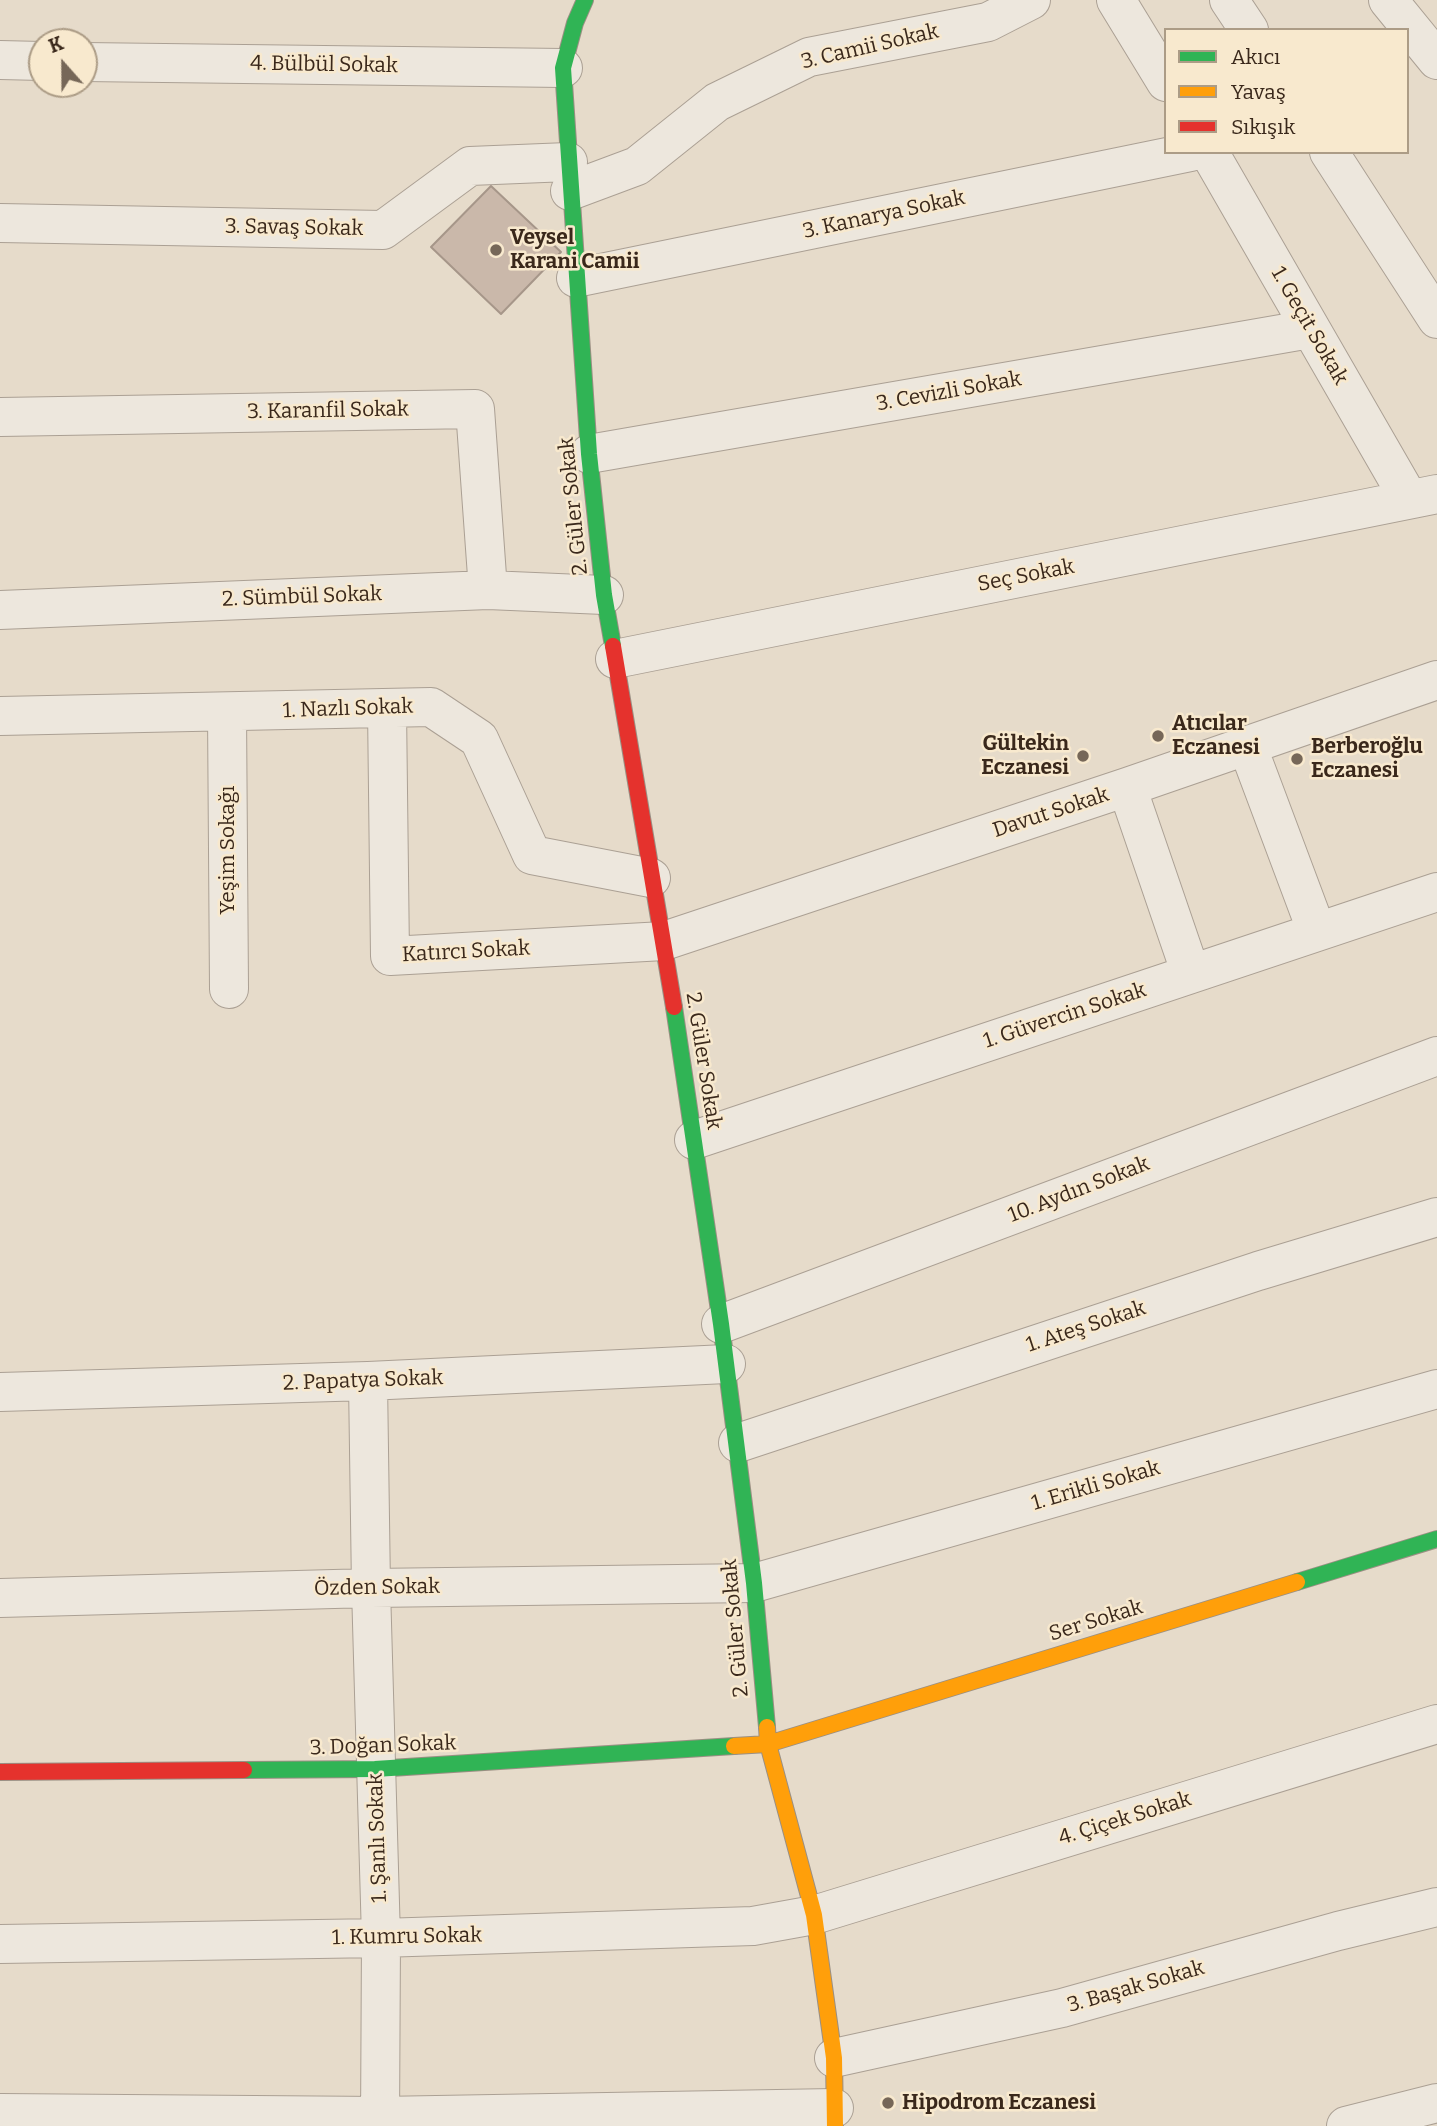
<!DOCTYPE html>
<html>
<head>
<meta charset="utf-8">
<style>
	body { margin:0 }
	#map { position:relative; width:1437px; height:2126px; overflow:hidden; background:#e6dbca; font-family:Bitter,serif }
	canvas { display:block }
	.legend { position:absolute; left:1164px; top:28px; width:245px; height:126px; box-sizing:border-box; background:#f8e9ce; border:2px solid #ac9c86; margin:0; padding:9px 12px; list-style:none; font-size:21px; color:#3a281b }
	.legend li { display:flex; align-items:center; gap:14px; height:35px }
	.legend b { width:35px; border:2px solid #ac9c86 }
	.north { position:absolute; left:28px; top:28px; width:70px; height:70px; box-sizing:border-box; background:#f8e9ce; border:2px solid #ac9c86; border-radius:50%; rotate:339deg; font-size:19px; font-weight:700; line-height:28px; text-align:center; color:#3a281b }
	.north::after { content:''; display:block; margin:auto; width:24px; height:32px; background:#766758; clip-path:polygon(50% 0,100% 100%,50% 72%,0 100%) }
</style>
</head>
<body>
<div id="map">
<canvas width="1437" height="2126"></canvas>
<ul class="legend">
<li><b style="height:9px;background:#30b455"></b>Akıcı</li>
<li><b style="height:9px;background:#ff9f0a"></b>Yavaş</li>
<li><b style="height:9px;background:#e5322d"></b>Sıkışık</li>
</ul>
<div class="north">K</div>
</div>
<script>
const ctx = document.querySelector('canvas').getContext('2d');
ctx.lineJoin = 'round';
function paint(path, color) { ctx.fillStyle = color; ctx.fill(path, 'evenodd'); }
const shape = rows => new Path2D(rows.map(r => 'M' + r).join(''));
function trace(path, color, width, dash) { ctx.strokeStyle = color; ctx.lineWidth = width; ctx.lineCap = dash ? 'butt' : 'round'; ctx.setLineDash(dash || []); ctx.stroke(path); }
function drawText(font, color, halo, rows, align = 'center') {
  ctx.font = font + ' Bitter,serif'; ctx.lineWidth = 5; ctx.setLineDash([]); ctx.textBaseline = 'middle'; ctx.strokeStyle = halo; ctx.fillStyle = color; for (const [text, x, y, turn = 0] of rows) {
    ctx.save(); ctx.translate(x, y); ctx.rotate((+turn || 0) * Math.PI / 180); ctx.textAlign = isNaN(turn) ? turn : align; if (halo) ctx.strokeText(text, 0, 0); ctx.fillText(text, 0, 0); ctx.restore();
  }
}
const building = shape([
	[491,186,561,252,501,314,431,247,491,186]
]);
paint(building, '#cab8aa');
trace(building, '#a69689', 2);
const street = shape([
	[1116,0,1166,82],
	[1229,0,1249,30],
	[1388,0,1437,60],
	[0,60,42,61],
	[84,62,563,68],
	[1209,152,1409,499],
	[1329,152,1437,319],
	[570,191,637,166,717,102,809,57,988,22,1031,0],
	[0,223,383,230,470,166,568,162],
	[576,278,1191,152],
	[0,417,475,409,488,590],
	[589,454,1310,329],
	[0,610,488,590,604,595],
	[615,659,1437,494],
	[387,708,390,956,664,941,1127,787,1437,680],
	[227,712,229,989],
	[0,716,431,707,479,739,532,855,651,878],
	[1247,745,1317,932],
	[1127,787,1191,974],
	[694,1140,1437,892],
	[721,1324,1437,1056],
	[368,1381,371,1588,381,1938,380,2126],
	[0,1392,368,1381,726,1364],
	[738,1443,1258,1271,1437,1217],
	[0,1598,371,1588,754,1583,1437,1389],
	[0,1944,381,1938,753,1926,814,1915,1437,1724],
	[834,2058,1062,2008,1338,1931,1437,1907],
	[0,2113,380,2116,834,2108],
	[1346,2126,1437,2103]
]);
const fast = shape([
	[585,0,575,23,563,68,589,454,604,595,613,646],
	[674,1007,721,1324,754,1583,767,1727],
	[1297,1582,1437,1539],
	[244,1770,375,1769,734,1746]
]);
const slow = shape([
	[767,1727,768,1744,814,1915,834,2058,835,2126],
	[734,1746,768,1744,1297,1582]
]);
const jam = shape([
	[613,646,674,1007],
	[0,1772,244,1770]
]);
trace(street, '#aba094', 40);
trace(fast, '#9a8f83', 18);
trace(slow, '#9a8f83', 18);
trace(jam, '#9a8f83', 18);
trace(street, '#ede7dd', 38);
trace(fast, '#30b455', 16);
trace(slow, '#ff9f0a', 16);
trace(jam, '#e5322d', 16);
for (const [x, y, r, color] of [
	[496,250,7,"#766758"],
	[1158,736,7,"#766758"],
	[1083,756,7,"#766758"],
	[1297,759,7,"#766758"],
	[888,2103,7,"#766758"]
]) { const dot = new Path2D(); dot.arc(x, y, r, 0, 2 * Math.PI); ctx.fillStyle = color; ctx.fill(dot); trace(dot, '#f8e9ce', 2.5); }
drawText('21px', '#3a281b', '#f8e9ce', [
	["3. Camii Sokak",870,47,-13],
	["4. Bülbül Sokak",324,65,1],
	["3. Kanarya Sokak",884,215,-12],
	["3. Savaş Sokak",294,228,1],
	["1. Geçit Sokak",1309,326,60],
	["3. Cevizli Sokak",949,392,-10],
	["3. Karanfil Sokak",328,411,-1],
	["2. Güler Sokak",574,506,-96],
	["Seç Sokak",1026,576,-11],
	["2. Sümbül Sokak",302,597,-2],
	["1. Nazlı Sokak",348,709,-2],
	["Davut Sokak",1051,813,-18],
	["Yeşim Sokağı",228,850,-90],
	["Katırcı Sokak",466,952,-3],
	["1. Güvercin Sokak",1065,1016,-18],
	["2. Güler Sokak",703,1061,81],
	["10. Aydın Sokak",1079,1190,-21],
	["1. Ateş Sokak",1086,1327,-18],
	["2. Papatya Sokak",363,1381,-2],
	["1. Erikli Sokak",1096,1486,-16],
	["Özden Sokak",377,1588,-1],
	["Ser Sokak",1096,1621,-17],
	["2. Güler Sokak",736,1628,-95],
	["3. Doğan Sokak",383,1746,-2],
	["4. Çiçek Sokak",1125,1819,-17],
	["1. Şanlı Sokak",378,1838,-92],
	["1. Kumru Sokak",407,1937,-1],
	["3. Başak Sokak",1136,1987,-16]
]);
drawText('bold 21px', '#3a281b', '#f8e9ce', [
	["Veysel",510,238],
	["Karani Camii",510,262],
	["Atıcılar",1172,724],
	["Eczanesi",1172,748],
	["Gültekin",1069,744,"right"],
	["Eczanesi",1069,768,"right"],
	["Berberoğlu",1311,747],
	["Eczanesi",1311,771],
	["Hipodrom Eczanesi",902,2103]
], 'left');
</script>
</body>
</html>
